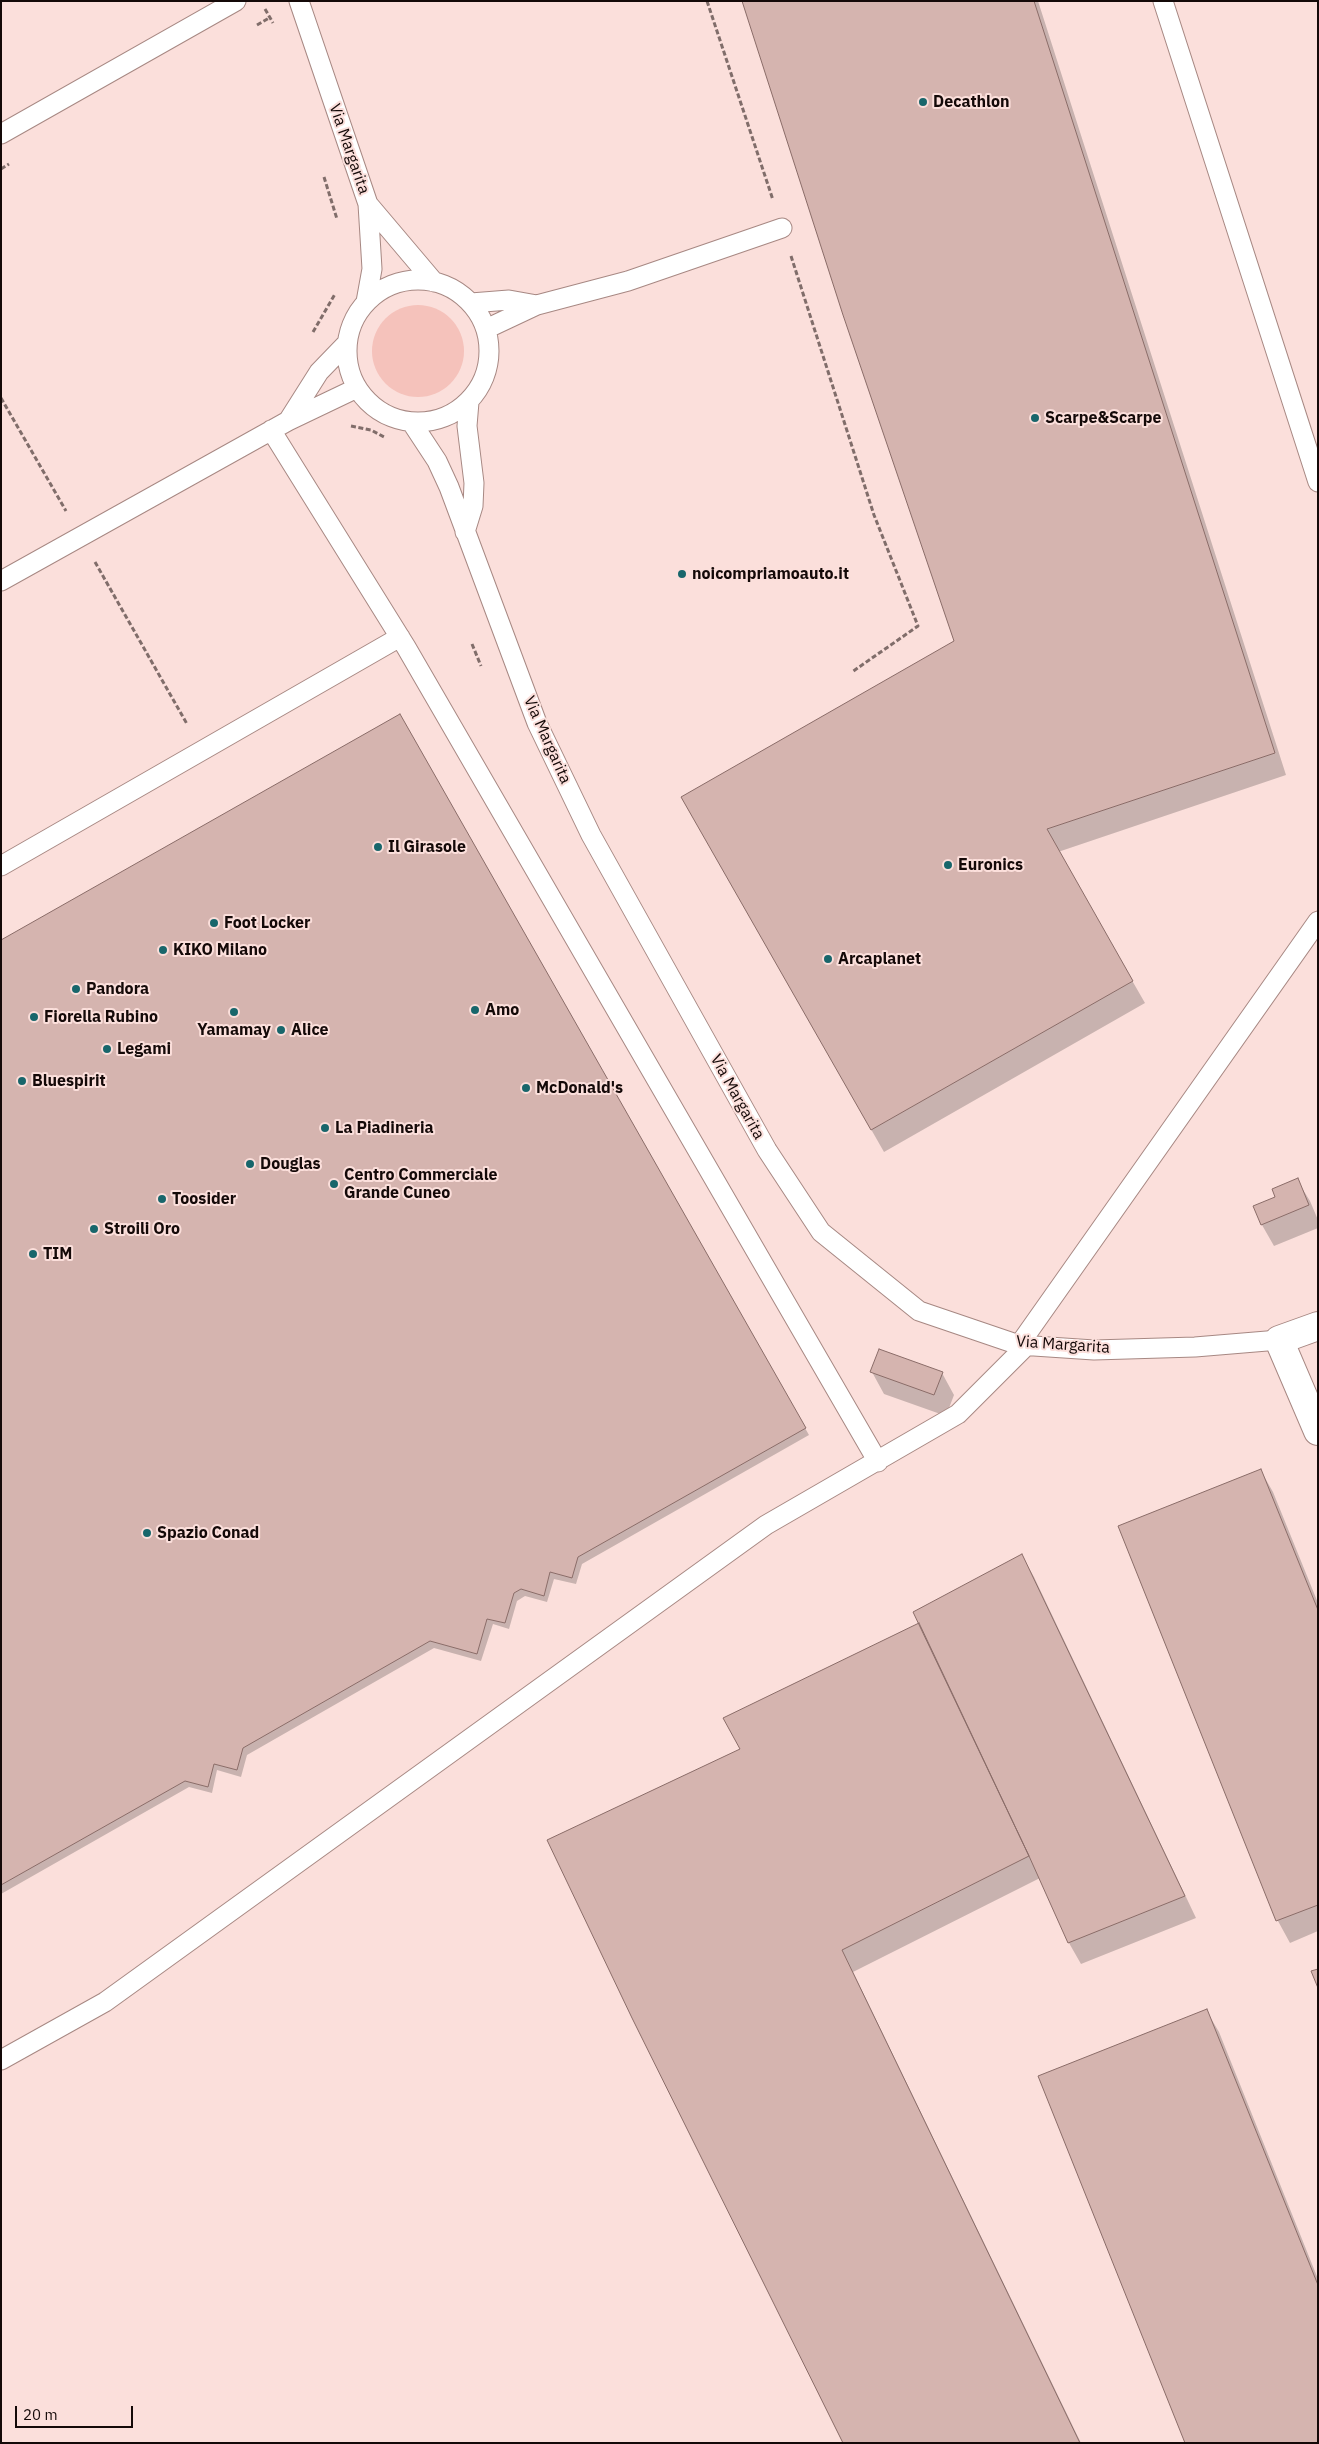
<!DOCTYPE html>
<html>
<head>
<meta charset="utf-8">
<style>
	body { margin:0 }
	#map { position:relative; width:1319px; height:2444px; overflow:hidden; background:#fbdfdb; font-family:"IBM Plex Sans",sans-serif }
	canvas { display:block }
	.frame { position:absolute; inset:0; border:2px solid #140908; pointer-events:none }
	.scale { position:absolute; left:15px; top:2406px; width:118px; height:22px; box-sizing:border-box; border:2px solid #140908; border-top:0; padding-left:6px; font-size:15px; line-height:18px; white-space:nowrap; color:#140908; -webkit-text-stroke:4px #fbdfdb; paint-order:stroke }
</style>
</head>
<body>
<div id="map">
<canvas width="1319" height="2444"></canvas>
<div class="frame"></div>
<div class="scale">20 m</div>
</div>
<script>
const ctx = document.querySelector('canvas').getContext('2d');
ctx.lineJoin = 'round';
function paint(path, color) { ctx.fillStyle = color; ctx.fill(path, 'evenodd'); }
const shape = rows => new Path2D(rows.map(r => 'M' + r).join(''));
function trace(path, color, width, dash) { ctx.strokeStyle = color; ctx.lineWidth = width; ctx.lineCap = dash ? 'butt' : 'round'; ctx.setLineDash(dash || []); ctx.stroke(path); }
function drawText(font, color, halo, rows, align = 'center') {
  ctx.font = font + ' "IBM Plex Sans",sans-serif'; ctx.lineWidth = 4; ctx.setLineDash([]); ctx.textBaseline = 'middle'; ctx.strokeStyle = halo; ctx.fillStyle = color; for (const [text, x, y, turn = 0] of rows) {
    ctx.save(); ctx.translate(x, y); ctx.rotate((+turn || 0) * Math.PI / 180); ctx.textAlign = isNaN(turn) ? turn : align; if (halo) ctx.strokeText(text, 0, 0); ctx.fillText(text, 0, 0); ctx.restore();
  }
}
paint(shape([
	'372 351a46 46 0 1 1 92 0a46 46 0 1 1-92 0Z'
]), '#f5c2bb');
paint(shape([
	[744,1,1038,1,1286,775,1058,852,1145,1003,884,1152,682,798,956,642],
	[399,715,809,1435,582,1564,576,1584,554,1579,547,1602,525,1596,517,1601,509,1629,493,1624,481,1661,434,1648,247,1755,241,1777,217,1770,212,1793,189,1787,1,1894,1,942],
	[1297,1180,1310,1201,1318,1220,1318,1228,1274,1246,1262,1225],
	[872,1372,942,1373,954,1395,946,1416,884,1394],
	[1261,1471,1273,1492,1318,1603,1318,1931,1290,1943,1278,1921,1120,1527],
	[1022,1556,1034,1577,1196,1918,1081,1964,1069,1943,1040,1878,853,1972,1081,2443,843,2443,633,2017,742,1749],
	[1206,2010,1219,2032,1318,2279,1318,2443]
]), '#0003');
const building = shape([
	[742,1,1034,1,1275,753,1047,829,1133,981,871,1130,681,797,954,641,843,315,742,1],
	[400,714,806,1428,578,1557,572,1578,550,1572,544,1596,521,1589,514,1593,505,1623,487,1619,477,1654,430,1641,243,1748,237,1770,214,1764,208,1787,185,1781,1,1885,1,940,400,714],
	[1298,1178,1309,1205,1261,1225,1253,1206,1275,1197,1272,1189,1298,1178],
	[879,1349,943,1372,934,1395,870,1372,879,1349],
	[1261,1469,1318,1610,1318,1905,1276,1921,1118,1526,1261,1469],
	[1022,1554,1185,1896,1068,1943,1029,1856,913,1612,1022,1554],
	[919,1623,1029,1856,842,1950,1080,2443,843,2443,632,2018,547,1840,740,1749,723,1718,919,1623],
	[1318,1969,1318,1988,1311,1971,1318,1969],
	[1207,2009,1318,2285,1318,2443,1185,2443,1038,2076,1207,2009]
]);
paint(building, '#d5b4af');
trace(building, '#8a6c68', 1);
const service = shape([
	[299,1,368,204,372,269,366,302],
	[1163,1,1318,482],
	[1,134,236,1],
	[368,204,434,282],
	'347 351a71 71 0 1 1 142 0a71 71 0 1 1-142 0Z',
	[471,303,509,300,537,305],
	[486,329,537,305,628,281,782,228],
	[288,421,319,372,347,343],
	[412,423,437,461,449,487,537,723,591,835,767,1150,821,1232,919,1311,1019,1345,1094,1350,1195,1347,1279,1340],
	[271,430,406,647,878,1462],
	[465,532,473,506,474,483,467,426,469,402],
	[1,581,288,421,357,388],
	[1,866,400,637],
	[1019,1345,1318,921],
	[1,2060,105,2002,766,1525,958,1414,1027,1345]
]);
const minor = shape([
	[1318,1326,1279,1340,1318,1431]
]);
trace(service, '#a78883', 21);
trace(minor, '#a78883', 30);
trace(shape([
	[707,1,773,200],
	[265,9,273,23],
	[257,25,269,18],
	[1,169,9,164],
	[324,177,337,219],
	[791,256,874,515,918,626,852,672],
	[313,332,335,294],
	[1,398,66,511],
	[351,426,371,430,384,437],
	[95,562,187,724],
	[472,644,481,666]
]), '#806d6a', 3, [5, 2.5]);
trace(service, '#fff', 19);
trace(minor, '#fff', 28);
for (const [x, y, r, color] of [
	[923,102,5,"#18666b"],
	[1035,418,5,"#18666b"],
	[682,574,5,"#18666b"],
	[378,847,5,"#18666b"],
	[948,865,5,"#18666b"],
	[214,923,5,"#18666b"],
	[163,950,5,"#18666b"],
	[828,959,5,"#18666b"],
	[76,989,5,"#18666b"],
	[475,1010,5,"#18666b"],
	[234,1012,5,"#18666b"],
	[34,1017,5,"#18666b"],
	[281,1030,5,"#18666b"],
	[107,1049,5,"#18666b"],
	[22,1081,5,"#18666b"],
	[526,1088,5,"#18666b"],
	[325,1128,5,"#18666b"],
	[250,1164,5,"#18666b"],
	[334,1184,5,"#18666b"],
	[162,1199,5,"#18666b"],
	[94,1229,5,"#18666b"],
	[33,1254,5,"#18666b"],
	[147,1533,5,"#18666b"]
]) { const dot = new Path2D(); dot.arc(x, y, r, 0, 2 * Math.PI); ctx.fillStyle = color; ctx.fill(dot); trace(dot, '#fbdfdb', 2); }
drawText('bold 16px', '#140908', '#fbdfdb', [
	["Decathlon",933,102],
	["Scarpe&Scarpe",1045,418],
	["noicompriamoauto.it",692,574],
	["Il Girasole",388,847],
	["Euronics",958,865],
	["Foot Locker",224,923],
	["KIKO Milano",173,950],
	["Arcaplanet",838,959],
	["Pandora",86,989],
	["Amo",485,1010],
	["Fiorella Rubino",44,1017],
	["Yamamay",234,1030,"center"],
	["Alice",291,1030],
	["Legami",117,1049],
	["Bluespirit",32,1081],
	["McDonald's",536,1088],
	["La Piadineria",335,1128],
	["Douglas",260,1164],
	["Centro Commerciale",344,1175],
	["Grande Cuneo",344,1193],
	["Toosider",172,1199],
	["Stroili Oro",104,1229],
	["TIM",43,1254],
	["Spazio Conad",157,1533]
], 'left');
drawText('16px', '#140908', '#fbdfdb', [
	["Via Margarita",349,149,71],
	["Via Margarita",547,740,66],
	["Via Margarita",737,1097,61],
	["Via Margarita",1063,1345,4]
]);
</script>
</body>
</html>
